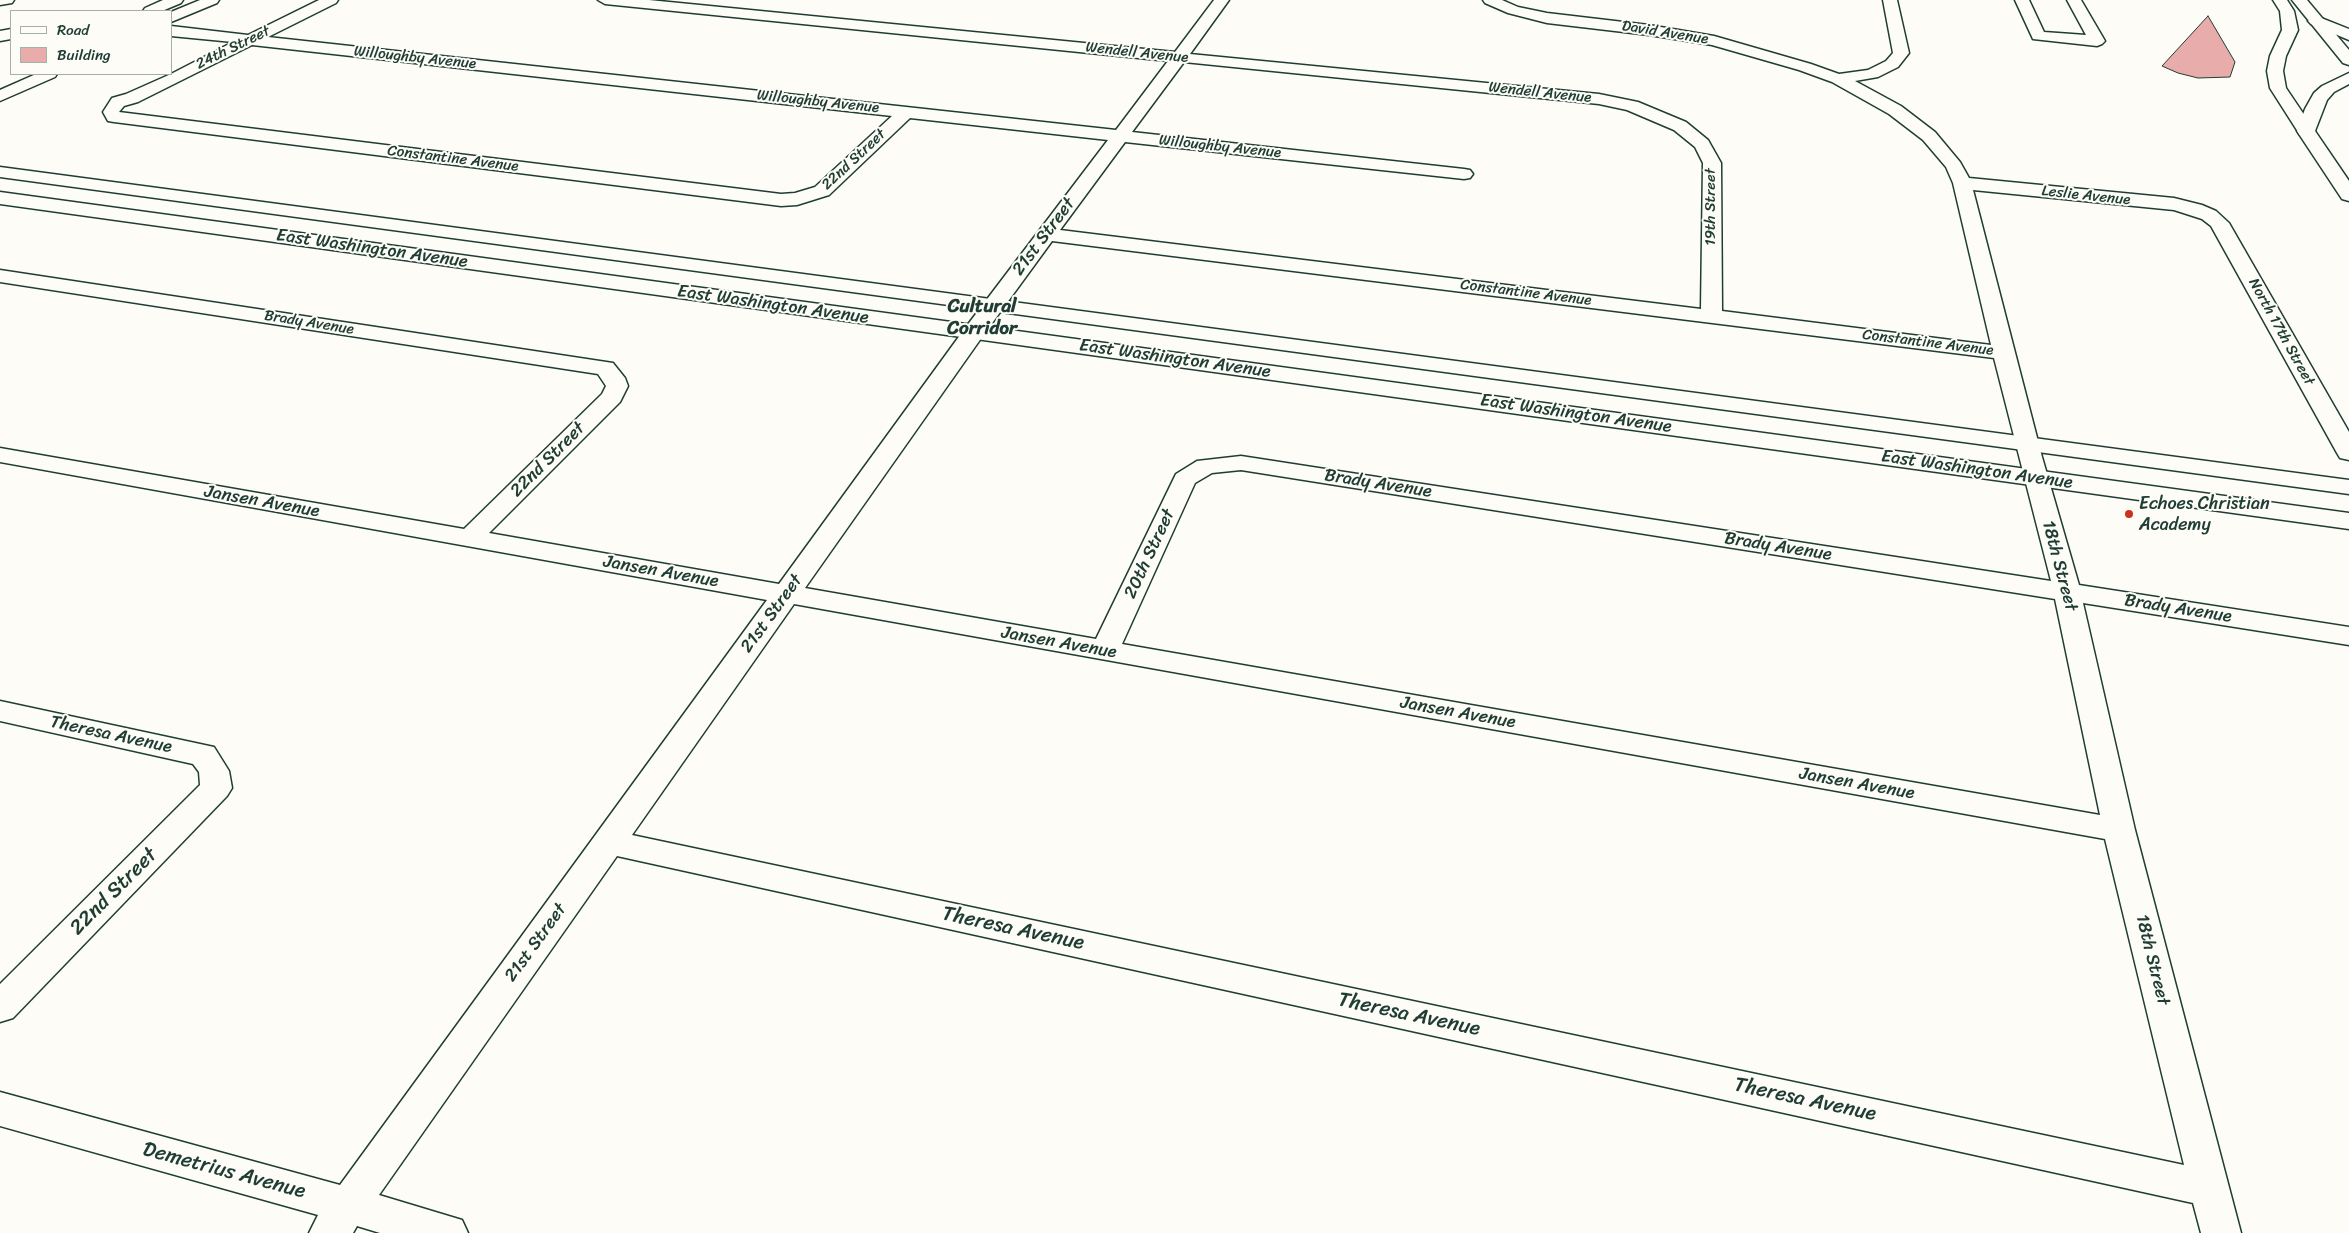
<!DOCTYPE html>
<html>
<head>
<meta charset="utf-8">
<style>
	body { margin:0 }
	#map { position:relative; width:2349px; height:1233px; overflow:hidden; background:#fdfcf7; font-family:Sriracha,sans-serif }
	canvas { display:block }
	.legend { position:absolute; left:10px; top:10px; width:162px; height:65px; box-sizing:border-box; background:#fdfcf7; border:1px solid #a4b0a9; margin:0; padding:6px 9px; list-style:none; font-size:15px; color:#1f3d34 }
	.legend li { display:flex; align-items:center; gap:10px; height:25px }
	.legend b { width:25px; border:1px solid #a4b0a9 }
</style>
</head>
<body>
<div id="map">
<canvas width="2349" height="1233"></canvas>
<ul class="legend">
<li><b style="height:6px;background:#fdfcf7"></b>Road</li>
<li><b style="height:14px;background:#e8acaa"></b>Building</li>
</ul>
</div>
<script>
const ctx = document.querySelector('canvas').getContext('2d');
ctx.lineJoin = 'round';
function paint(path, color) { ctx.fillStyle = color; ctx.fill(path, 'evenodd'); }
const shape = rows => new Path2D(rows.map(r => 'M' + r).join(''));
function trace(path, color, width, dash) { ctx.strokeStyle = color; ctx.lineWidth = width; ctx.lineCap = dash ? 'butt' : 'round'; ctx.setLineDash(dash || []); ctx.stroke(path); }
function drawText(font, color, halo, rows, align = 'center') {
  ctx.font = font + ' Sriracha,sans-serif'; ctx.lineWidth = 4; ctx.setLineDash([]); ctx.textBaseline = 'middle'; ctx.strokeStyle = halo; ctx.fillStyle = color; for (const [text, x, y, turn = 0] of rows) {
    ctx.save(); ctx.translate(x, y); ctx.rotate((+turn || 0) * Math.PI / 180); ctx.textAlign = isNaN(turn) ? turn : align; if (halo) ctx.strokeText(text, 0, 0); ctx.fillText(text, 0, 0); ctx.restore();
  }
}
const building = shape([
	[2208,16,2235,62,2230,77,2198,78,2178,73,2162,66,2208,16]
]);
paint(building, '#e8acaa');
trace(building, '#1f3d34', 1);
const minor = shape([
	[0,0,14,0,12,3,0,5,0,0],
	[319,0,338,0,336,3,268,37,1116,130,1168,61,605,4,598,0,649,0,1175,52,1214,0,1229,0,1190,54,1599,94,1638,102,1686,122,1708,140,1721,163,1722,311,1991,345,1953,183,1946,167,1923,140,1889,114,1832,82,1799,70,1712,45,1649,35,1547,23,1508,13,1485,3,1483,0,1502,0,1518,7,1547,13,1649,25,1714,36,1811,64,1839,74,1868,70,1886,61,1893,53,1883,0,1897,0,1909,53,1898,67,1878,77,1855,81,1901,106,1935,132,1960,162,1969,178,2174,198,2202,205,2216,211,2229,223,2349,432,2349,460,2340,458,2337,453,2211,226,2202,219,2174,210,1973,190,2042,457,2079,585,2349,627,2349,645,2083,603,2135,830,2241,1233,2201,1233,2193,1203,617,856,379,1195,462,1220,468,1233,380,1233,357,1226,353,1233,309,1233,318,1215,0,1126,0,1092,340,1185,767,600,0,462,0,448,464,529,602,394,606,386,598,374,0,282,0,270,613,363,625,378,628,386,620,402,489,533,779,584,966,327,1108,140,910,118,829,195,797,205,781,206,114,122,108,121,103,112,112,98,126,94,171,74,233,42,171,36,171,26,248,35,319,0],
	[252,45,892,116,815,187,795,193,781,194,119,112,124,106,138,102,252,45],
	[1184,62,1599,104,1627,110,1674,130,1695,147,1703,163,1701,309,1060,230,1125,142,1464,179,1470,178,1473,174,1470,170,1464,169,1132,132,1184,62],
	[1052,241,1994,358,2051,581,1241,456,1197,461,1176,474,1096,639,805,588,982,337,1052,241],
	[1241,470,2055,599,2100,815,1122,644,1195,483,1212,473,1241,470],
	[794,604,2105,839,2184,1165,632,835,794,604],
	[2015,0,2029,0,2044,32,2086,35,2067,0,2081,0,2105,41,2102,44,2097,46,2033,39,2015,0],
	[2273,0,2287,0,2294,11,2298,30,2286,56,2283,71,2286,88,2315,131,2312,135,2300,135,2270,88,2267,71,2270,56,2282,30,2280,11,2273,0],
	[2292,0,2307,0,2349,50,2349,65,2343,63,2292,0],
	[11,29,11,39,0,41,0,31,11,29],
	[0,701,214,747,229,771,232,788,227,796,13,1018,0,1022,0,984,200,785,199,772,193,764,0,721,0,701]
]);
const major = shape([
	[163,0,183,0,181,3,162,11,143,11,145,8,163,0],
	[200,0,219,0,217,3,171,22,171,12,200,0],
	[2316,16,2349,29,2349,40,2311,24,2308,21,2311,18,2316,16],
	[2349,73,2349,84,2334,92,2327,100,2315,131,2349,181,2349,201,2342,199,2297,131,2305,109,2314,93,2322,86,2349,73],
	[36,74,57,74,55,77,0,101,0,90,36,74],
	[0,167,2349,480,2349,494,0,177,0,167],
	[0,192,2349,513,2349,529,0,204,0,192]
]);
trace(minor, '#1f3d34', 3);
trace(major, '#1f3d34', 3);
paint(minor, '#fdfcf7');
paint(major, '#fdfcf7');
for (const [x, y, r, color] of [
	[2129,514,5,"#c8321e"]
]) { const dot = new Path2D(); dot.arc(x, y, r, 0, 2 * Math.PI); ctx.fillStyle = color; ctx.fill(dot); trace(dot, '#fdfcf7', 2); }
drawText('15px', '#1f3d34', '#fdfcf7', [
	["David Avenue",1665,33,9],
	["24th Street",233,48,-26],
	["Wendell Avenue",1137,53,6],
	["Willoughby Avenue",415,58,6],
	["Wendell Avenue",1540,93,6],
	["Willoughby Avenue",818,102,6],
	["Willoughby Avenue",1220,147,6],
	["Constantine Avenue",453,159,7],
	["22nd Street",854,160,-43],
	["Leslie Avenue",2086,196,6],
	["19th Street",1711,207,-90],
	["Constantine Avenue",1526,293,7],
	["Brady Avenue",309,323,9],
	["North 17th Street",2281,332,61],
	["Constantine Avenue",1928,343,7]
]);
drawText('18px', '#1f3d34', '#fdfcf7', [
	["21st Street",1044,237,-53],
	["East Washington Avenue",372,249,8],
	["East Washington Avenue",773,305,8],
	["East Washington Avenue",1175,359,8],
	["East Washington Avenue",1576,414,8],
	["22nd Street",548,460,-45],
	["East Washington Avenue",1977,470,8],
	["Brady Avenue",1378,484,9],
	["Jansen Avenue",262,502,10],
	["Brady Avenue",1778,547,9],
	["20th Street",1150,554,-65],
	["18th Street",2059,566,75],
	["Jansen Avenue",661,572,10],
	["Brady Avenue",2178,609,9],
	["21st Street",772,614,-54],
	["Jansen Avenue",1059,643,10],
	["Jansen Avenue",1458,713,10],
	["Theresa Avenue",111,735,12],
	["Jansen Avenue",1857,784,10],
	["21st Street",536,943,-54],
	["18th Street",2152,960,76]
]);
drawText('18px', '#1f3d34', '#fdfcf7', [
	["Echoes Christian",2139,504],
	["Academy",2139,525]
], 'left');
drawText('bold 19px', '#1f3d34', '#fdfcf7', [
	["Cultural",982,307],
	["Corridor",982,329]
]);
drawText('21px', '#1f3d34', '#fdfcf7', [
	["22nd Street",114,892,-45],
	["Theresa Avenue",1013,929,12],
	["Theresa Avenue",1409,1015,12],
	["Theresa Avenue",1805,1100,12],
	["Demetrius Avenue",224,1171,15]
]);
</script>
</body>
</html>
